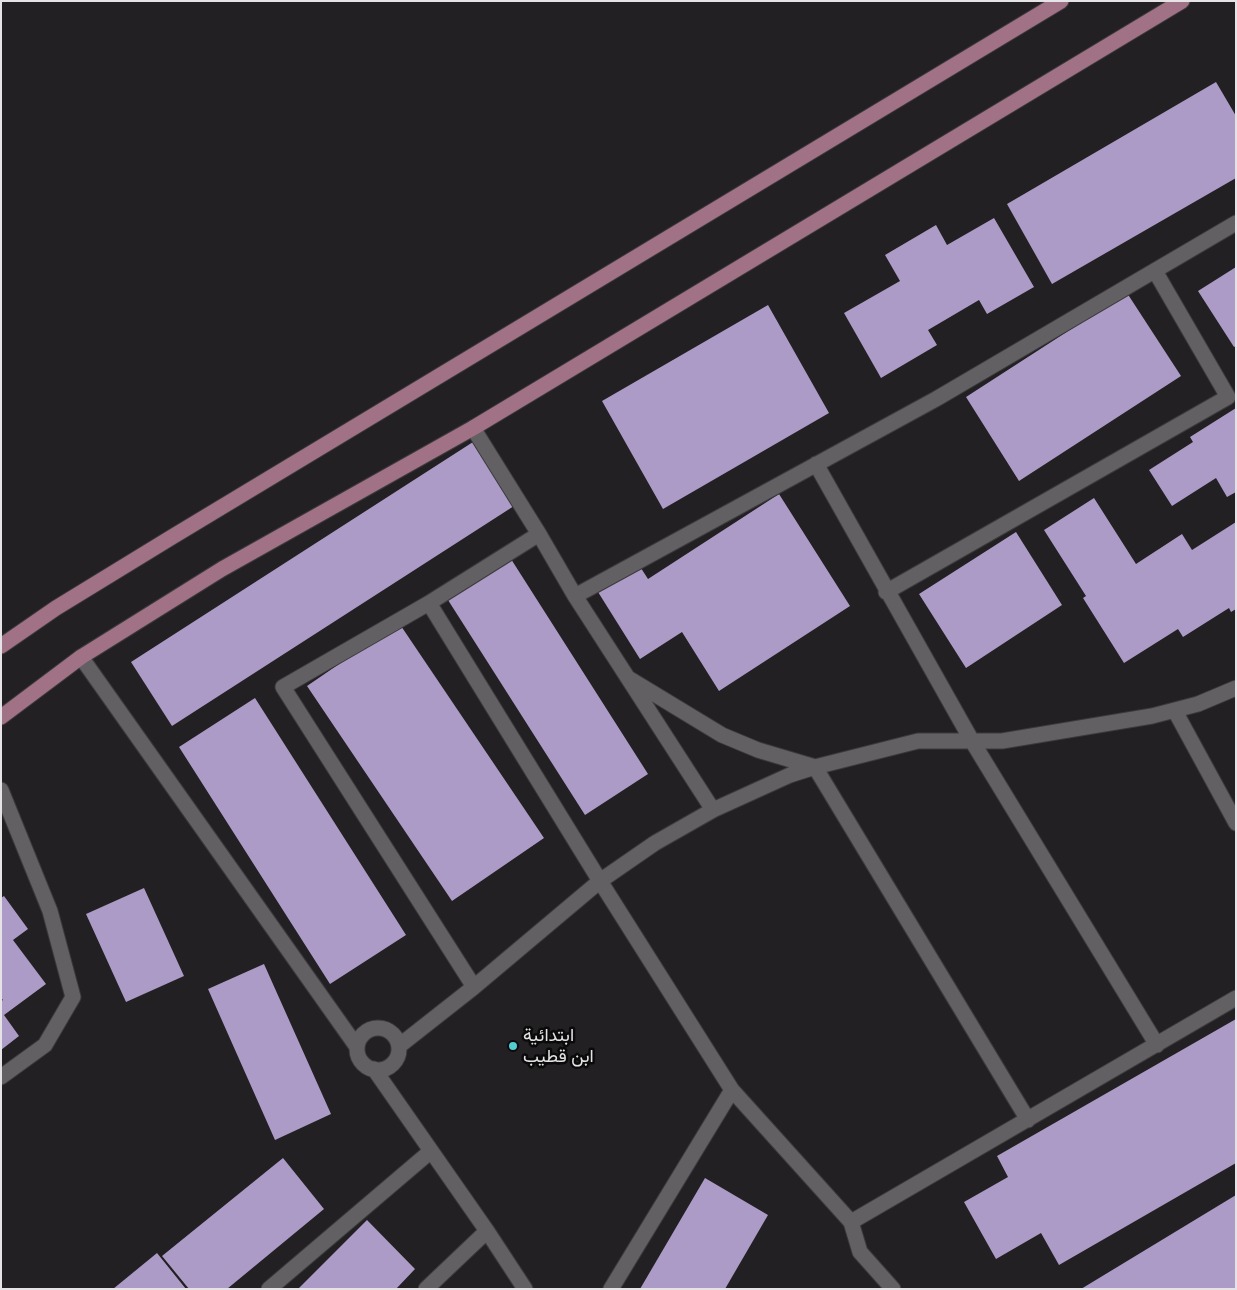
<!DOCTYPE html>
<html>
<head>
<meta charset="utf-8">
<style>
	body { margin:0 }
	#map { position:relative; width:1237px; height:1290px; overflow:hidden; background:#232023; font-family:Raleway,sans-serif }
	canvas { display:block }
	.frame { position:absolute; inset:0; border:2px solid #e5e3e5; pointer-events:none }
</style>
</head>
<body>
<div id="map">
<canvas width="1237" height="1290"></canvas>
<div class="frame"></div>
</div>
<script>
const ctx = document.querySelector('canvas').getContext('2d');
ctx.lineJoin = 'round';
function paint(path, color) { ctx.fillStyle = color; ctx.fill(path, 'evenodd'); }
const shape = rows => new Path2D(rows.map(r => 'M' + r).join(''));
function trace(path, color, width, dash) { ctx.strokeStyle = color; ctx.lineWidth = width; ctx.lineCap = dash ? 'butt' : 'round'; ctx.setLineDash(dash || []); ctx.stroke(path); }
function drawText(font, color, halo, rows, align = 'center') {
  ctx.font = font + ' Raleway,Vazirmatn,sans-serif'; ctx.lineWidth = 5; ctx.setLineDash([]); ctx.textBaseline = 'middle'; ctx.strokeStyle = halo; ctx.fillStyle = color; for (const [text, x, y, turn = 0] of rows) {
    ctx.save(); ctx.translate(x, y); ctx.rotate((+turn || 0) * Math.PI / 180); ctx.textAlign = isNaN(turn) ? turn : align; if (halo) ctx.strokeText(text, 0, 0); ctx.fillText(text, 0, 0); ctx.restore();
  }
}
paint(shape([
	[1216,82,1236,116,1236,178,1052,284,1007,204],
	[994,218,1034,287,987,314,979,300,928,330,937,345,881,378,844,313,900,281,885,255,936,225,947,245],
	[1236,267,1236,346,1234,347,1198,291],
	[1127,293,1181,376,1019,481,966,397],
	[768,305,829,413,663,509,602,401],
	[1236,408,1236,492,1227,497,1216,478,1172,506,1149,470,1193,442,1190,437],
	[473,442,514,506,172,726,131,662],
	[779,494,850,606,719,691,682,632,640,659,598,592,639,565,648,579],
	[1094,498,1136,564,1182,534,1192,550,1236,522,1236,609,1231,612,1229,608,1183,637,1178,629,1124,663,1083,598,1086,596,1044,530],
	[1016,532,1062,605,966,668,919,594],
	[511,559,648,774,585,815,448,600],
	[399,623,544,838,452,901,307,686],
	[255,698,406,935,330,984,179,747],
	[144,888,184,976,126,1002,86,914],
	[4,896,28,929,13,940,46,984,4,1015,19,1036,1,1050,1,1001,3,1000,1,998,1,898],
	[264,964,331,1114,275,1140,208,989],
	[1236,1019,1236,1163,1059,1265,1041,1233,996,1259,964,1202,1008,1177,997,1156],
	[283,1158,324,1209,227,1289,189,1289,162,1256],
	[705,1178,768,1215,725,1289,640,1289],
	[1236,1195,1236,1289,1081,1289],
	[367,1220,415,1269,396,1289,298,1289],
	[157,1253,186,1289,113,1289]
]), '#ab9bc6');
const minor = shape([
	[473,428,539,534,575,596,713,810],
	[816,464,972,741,1157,1045],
	[886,592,1228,397,1155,271],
	[575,596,936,399,1236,223],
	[429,603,600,881,732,1090,851,1222,860,1252,893,1289],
	[81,657,357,1047],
	[628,678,722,735,758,750,815,767,1028,1120],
	[1175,711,1236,823],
	[1,790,50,911,73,997,45,1045,1,1077],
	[474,987,283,687,429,603,539,534],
	'357 1049a21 21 0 1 1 42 0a21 21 0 1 1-42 0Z',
	[399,1046,474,987,600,881,655,843,713,810,790,775,815,767,918,741,1002,741,1152,716,1198,704,1236,688],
	[374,1069,487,1231,525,1289],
	[851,1222,1236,998],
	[269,1289,431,1151],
	[426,1289,487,1231],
	[611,1289,732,1090]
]);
const major = shape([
	[1,646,56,608,172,537,1061,1],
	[1,717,81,657,222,569,473,428,1182,1]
]);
trace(minor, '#3c3a3c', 17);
trace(major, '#3c3a3c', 17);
trace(minor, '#636063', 15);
trace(major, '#a17186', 15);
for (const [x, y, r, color] of [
	[513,1046,5,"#52ccd0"]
]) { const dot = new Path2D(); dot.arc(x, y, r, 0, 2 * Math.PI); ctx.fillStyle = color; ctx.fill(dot); trace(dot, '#0b0a0b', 2); }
drawText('18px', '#e5e3e5', '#0b0a0b', [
	["ابتدائية",523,1036],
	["ابن قطيب",523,1057]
], 'left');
</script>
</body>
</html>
